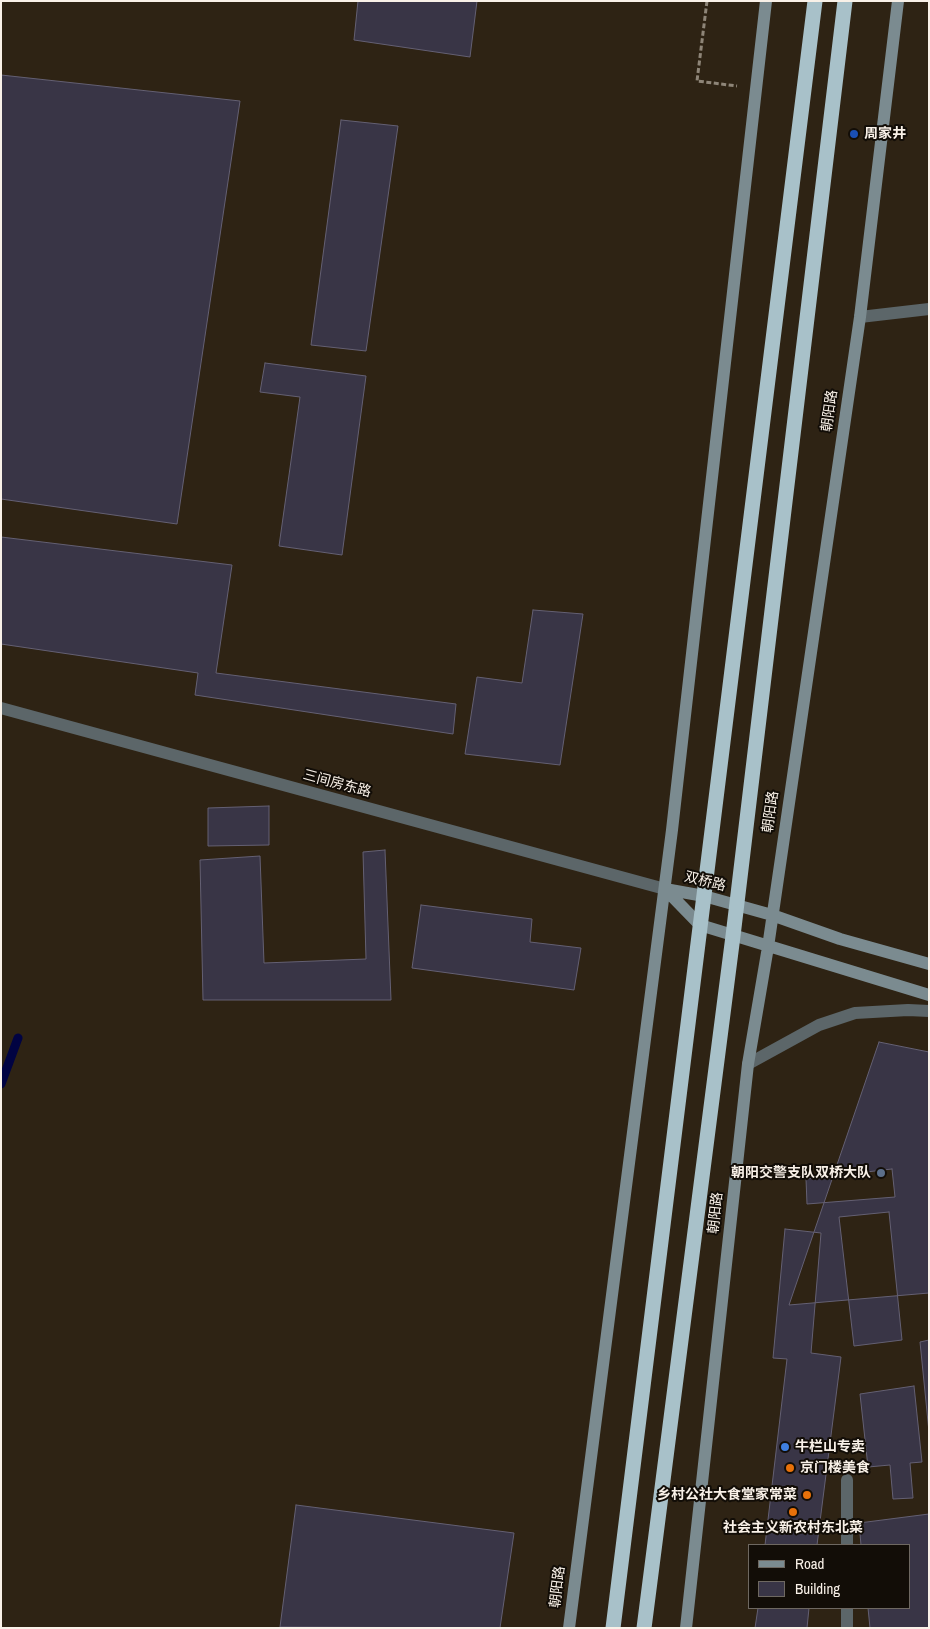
<!DOCTYPE html>
<html>
<head>
<meta charset="utf-8">
<style>
	body { margin:0 }
	#map { position:relative; width:930px; height:1629px; overflow:hidden; background:#2e2314; font-family:"Archivo Narrow",sans-serif }
	canvas { display:block }
	.frame { position:absolute; inset:0; border:2px solid #f9f1e8; pointer-events:none }
	.legend { position:absolute; left:748px; top:1544px; width:162px; height:65px; box-sizing:border-box; background:#120d07; border:1px solid #6e6861; margin:0; padding:6px 9px; list-style:none; font-size:15px; color:#f9f1e8 }
	.legend li { display:flex; align-items:center; gap:10px; height:25px }
	.legend b { width:25px; border:1px solid #6e6861 }
</style>
</head>
<body>
<div id="map">
<canvas width="930" height="1629"></canvas>
<div class="frame"></div>
<ul class="legend">
<li><b style="height:6px;background:#7b8b90"></b>Road</li>
<li><b style="height:14px;background:#393546"></b>Building</li>
</ul>
</div>
<script>
const ctx = document.querySelector('canvas').getContext('2d');
ctx.lineJoin = 'round';
const shape = rows => new Path2D(rows.map(r => 'M' + r).join(''));
function trace(path, color, width, dash) { ctx.strokeStyle = color; ctx.lineWidth = width; ctx.lineCap = dash ? 'butt' : 'round'; ctx.setLineDash(dash || []); ctx.stroke(path); }
function paint(path, color) { ctx.fillStyle = color; ctx.fill(path, 'evenodd'); }
function drawText(font, color, halo, rows, align = 'center') {
  ctx.font = font + ' "Archivo Narrow","Noto Sans SC",sans-serif'; ctx.lineWidth = 4; ctx.setLineDash([]); ctx.textBaseline = 'middle'; ctx.strokeStyle = halo; ctx.fillStyle = color; for (const [text, x, y, turn = 0] of rows) {
    ctx.save(); ctx.translate(x, y); ctx.rotate((+turn || 0) * Math.PI / 180); ctx.textAlign = isNaN(turn) ? turn : align; if (halo) ctx.strokeText(text, 0, 0); ctx.fillText(text, 0, 0); ctx.restore();
  }
}
trace(shape([
	[1,1084,18,1038]
]), '#010342', 9);
const building = shape([
	[358,1,477,1,470,57,354,40,358,1],
	[1,75,240,101,177,524,1,499,1,75],
	[341,120,398,126,366,351,311,345,341,120],
	[265,363,366,376,342,555,279,546,300,397,260,392,265,363],
	[1,537,232,565,216,673,456,704,453,734,195,695,198,673,1,644,1,537],
	[533,610,583,614,560,765,465,754,477,677,522,683,533,610],
	[269,806,269,845,208,846,208,808,269,806],
	[385,850,391,1000,203,1000,200,860,260,856,264,963,366,959,363,852,385,850],
	[421,905,532,919,530,942,581,948,574,990,412,968,421,905],
	[879,1042,929,1052,929,1293,789,1305,879,1042],
	[892,1169,895,1197,807,1204,806,1179,892,1169],
	[889,1212,902,1340,854,1346,839,1217,889,1212],
	[785,1229,821,1233,811,1353,841,1357,817,1545,765,1545,787,1359,773,1358,785,1229],
	[929,1340,929,1432,920,1342,929,1340],
	[914,1386,922,1462,910,1463,913,1498,893,1499,890,1465,868,1467,860,1394,914,1386],
	[296,1505,514,1533,500,1628,280,1627,296,1505],
	[929,1514,929,1628,870,1628,868,1608,909,1608,909,1545,861,1545,859,1523,929,1514],
	[758,1608,809,1608,807,1628,755,1628,758,1608]
]);
paint(building, '#393546');
trace(building, '#646073', 1);
trace(shape([
	[707,1,697,81,737,86]
]), '#8e8578', 3, [5, 2.5]);
trace(shape([
	[860,317,929,309],
	[1,708,665,889],
	[748,1064,819,1025,855,1013,908,1010,929,1011],
	[847,1480,847,1545],
	[847,1608,847,1628]
]), '#5c6669', 12);
trace(shape([
	[665,889,700,925,929,995],
	[665,889,704,896,772,915,840,939,929,964],
	[569,1628,672,830,766,1],
	[686,1628,748,1064,768,947,860,317,898,1]
]), '#7b8b90', 12);
trace(shape([
	[613,1628,815,1],
	[644,1628,733,936,845,1]
]), '#a8c1c9', 15);
for (const [x, y, r, color] of [
	[854,134,5,"#1a4fb4"],
	[881,1173,5,"#5c6f8a"],
	[785,1447,5,"#3f7fe0"],
	[790,1468,5,"#e8710a"],
	[807,1495,5,"#e8710a"],
	[793,1512,5,"#e8710a"]
]) { const dot = new Path2D(); dot.arc(x, y, r, 0, 2 * Math.PI); ctx.fillStyle = color; ctx.fill(dot); trace(dot, '#120d07', 2); }
drawText('bold 14px', '#f9f1e8', '#120d07', [
	["周家井",864,134],
	["朝阳交警支队双桥大队",871,1173,"right"],
	["牛栏山专卖",795,1447],
	["京门楼美食",800,1468],
	["乡村公社大食堂家常菜",797,1495,"right"],
	["社会主义新农村东北菜",793,1528,"center"]
], 'left');
drawText('14px', '#f9f1e8', '#120d07', [
	["朝阳路",830,411,-82],
	["三间房东路",337,784,15],
	["朝阳路",771,812,-82],
	["双桥路",705,882,14],
	["朝阳路",716,1213,-84],
	["朝阳路",558,1587,-83]
]);
</script>
</body>
</html>
